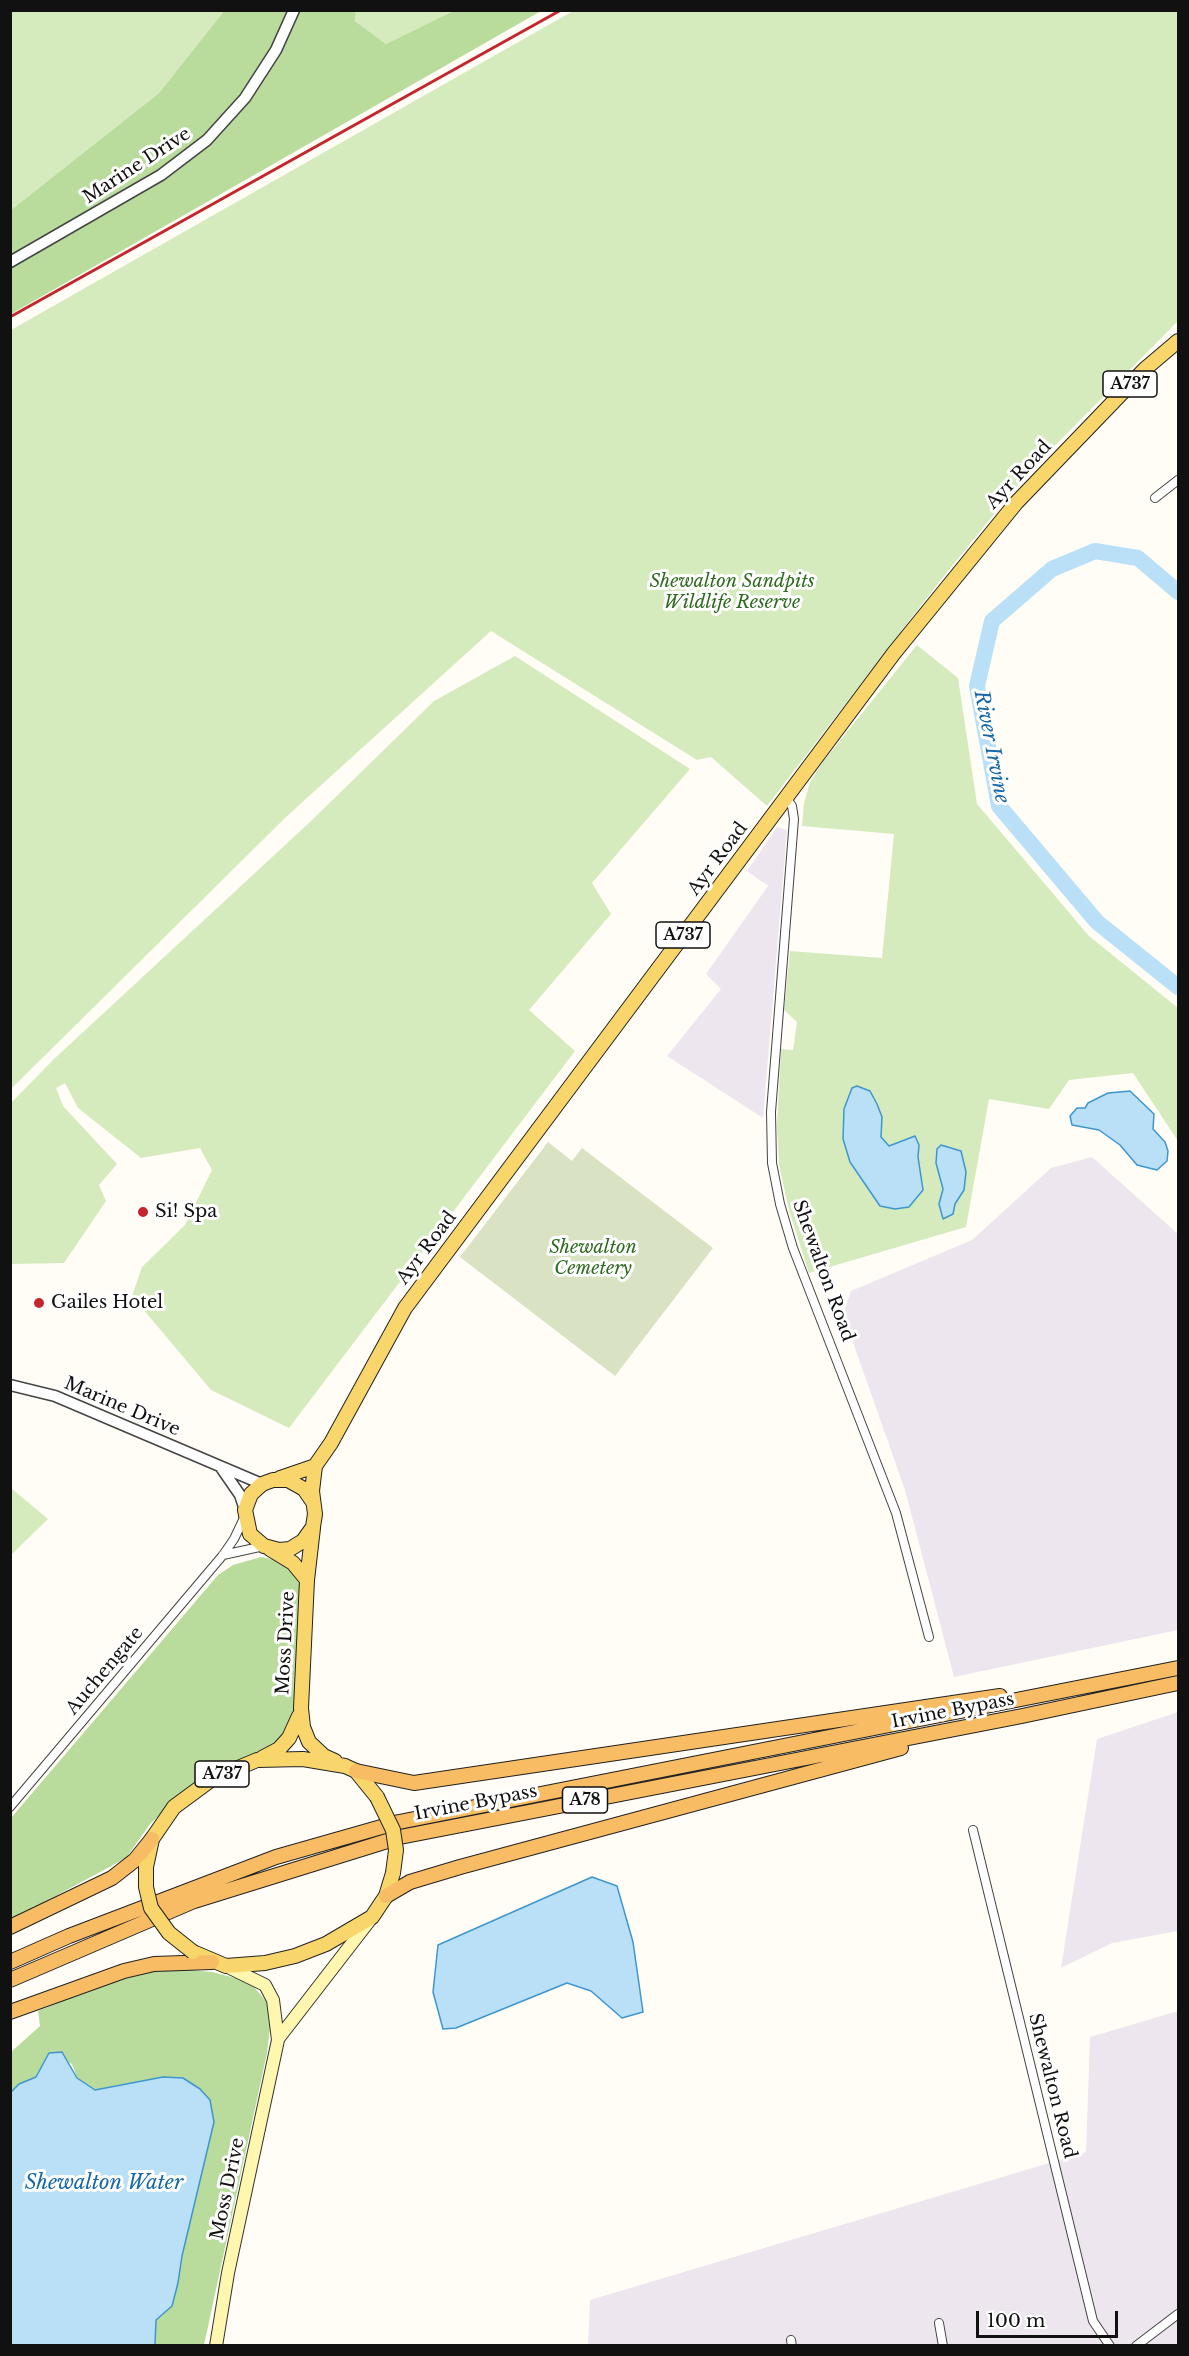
<!DOCTYPE html>
<html>
<head>
<meta charset="utf-8">
<style>
	body { margin:0 }
	#map { position:relative; width:1189px; height:2356px; overflow:hidden; background:#fffdf5; font-family:"Libre Baskerville",serif }
	canvas { display:block }
	.frame { position:absolute; inset:0; border:12px solid #111; pointer-events:none }
	.scale { position:absolute; left:976px; top:2311px; width:142px; height:27px; box-sizing:border-box; border:3px solid #111; border-top:0; padding-left:8px; font-size:18px; line-height:21px; white-space:nowrap; color:#111; -webkit-text-stroke:4px #fff; paint-order:stroke }
</style>
</head>
<body>
<div id="map">
<canvas width="1189" height="2356"></canvas>
<div class="frame"></div>
<div class="scale">100 m</div>
</div>
<script>
const ctx = document.querySelector('canvas').getContext('2d');
ctx.lineJoin = 'round';
function paint(path, color) { ctx.fillStyle = color; ctx.fill(path, 'evenodd'); }
const shape = rows => new Path2D(rows.map(r => 'M' + r).join(''));
function trace(path, color, width, dash) { ctx.strokeStyle = color; ctx.lineWidth = width; ctx.lineCap = dash ? 'butt' : 'round'; ctx.setLineDash(dash || []); ctx.stroke(path); }
function drawText(font, color, halo, rows, align = 'center') {
  ctx.font = font + ' "Libre Baskerville",serif'; ctx.lineWidth = 6; ctx.setLineDash([]); ctx.textBaseline = 'middle'; ctx.strokeStyle = halo; ctx.fillStyle = color; for (const [text, x, y, turn = 0] of rows) {
    ctx.save(); ctx.translate(x, y); ctx.rotate((+turn || 0) * Math.PI / 180); ctx.textAlign = isNaN(turn) ? turn : align; if (halo) ctx.strokeText(text, 0, 0); ctx.fillText(text, 0, 0); ctx.restore();
  }
}
paint(shape([
	[777,827,787,830,763,1118,667,1056,721,989,706,974,768,886,747,871],
	[1092,1157,1178,1234,1178,1630,954,1677,905,1490,843,1314,851,1291,972,1240,1051,1168],
	[1178,1712,1178,1931,1112,1943,1061,1968,1097,1739],
	[1178,2011,1178,2345,588,2346,590,2300,1086,2152,1090,2037]
]), '#eee6ef');
paint(shape([
	[11,11,224,11,159,93,11,210],
	[356,11,453,11,386,44,355,21],
	[573,11,1178,11,1178,321,1025,476,939,582,767,806,711,757,697,760,491,631,286,817,11,1089,11,330],
	[917,645,958,678,977,804,1089,936,1178,1008,1178,1141,1133,1073,1069,1080,1049,1109,989,1099,966,1227,809,1273,789,1210,779,1165,777,1125,781,1049,793,1050,797,1022,784,1010,790,951,882,958,894,834,802,826,804,803,810,782,822,763],
	[515,656,690,769,592,883,611,914,529,1010,575,1051,289,1428,211,1390,132,1296,142,1267,185,1225,212,1170,200,1148,141,1158,78,1108,65,1083,56,1088,63,1106,117,1164,99,1185,106,1201,64,1263,11,1264,11,1103,54,1059,310,822,434,701],
	[11,1488,48,1519,11,1555]
]), '#d5ebbd');
paint(shape([
	[224,11,356,11,355,21,386,44,453,11,541,11,11,314,11,210,159,93],
	[261,1557,276,1560,295,1574,302,1591,295,1709,286,1730,274,1745,192,1784,150,1824,126,1858,11,1920,11,1818,218,1575,233,1565],
	[164,1968,212,1972,239,1979,254,1987,266,2001,271,2019,267,2053,204,2345,155,2345,156,2320,172,2306,182,2256,183,2078,163,2077,95,2090,77,2078,72,2064,49,2053,36,2077,19,2084,11,2092,11,2052,40,2026,38,2011,129,1974]
]), '#b9dc9c');
paint(shape([
	[548,1142,572,1161,582,1148,713,1248,615,1376,460,1257]
]), '#d9e3c4');
const water = shape([
	[857,1086,870,1091,877,1104,882,1117,881,1137,889,1146,915,1136,919,1145,918,1157,923,1190,909,1207,895,1209,880,1206,850,1162,843,1139,844,1109,852,1088,857,1086],
	[1130,1091,1154,1114,1153,1129,1165,1142,1168,1151,1167,1161,1157,1170,1137,1165,1120,1145,1099,1130,1072,1125,1070,1116,1077,1108,1085,1108,1088,1103,1108,1093,1130,1091],
	[941,1145,961,1151,966,1172,964,1190,955,1204,953,1214,943,1219,939,1204,943,1189,936,1163,937,1149,941,1145],
	[592,1877,617,1886,633,1942,643,2012,622,2018,591,1991,567,1983,456,2028,443,2029,433,1992,438,1945,592,1877],
	[62,2052,77,2078,95,2090,163,2077,183,2078,200,2089,210,2100,214,2122,182,2256,178,2283,172,2306,156,2320,155,2345,11,2345,11,2092,19,2084,36,2077,49,2053,62,2052]
]);
paint(water, '#b9e0f7');
trace(water, '#3f96cf', 1.5);
trace(shape([
	[1178,592,1138,558,1095,551,1052,569,992,621,977,686,999,806,1097,922,1178,987]
]), '#b9e0f7', 16);
const minor = shape([
	[1155,498,1178,480],
	[786,797,792,806,794,819,771,1112,772,1163,780,1204,793,1248,896,1513,929,1637],
	[223,1555,264,1546],
	[10,1807,223,1555,234,1539,245,1516],
	[973,1830,1093,2321,1110,2346],
	[939,2323,943,2346],
	[791,2340,792,2346],
	[1136,2346,1178,2314]
]);
const tertiary = shape([
	[10,262,161,175,207,140,245,98,276,50,294,10],
	[10,1385,55,1396,262,1484],
	[222,1469,240,1495,245,1510]
]);
const secondary = shape([
	[278,2039,370,1920],
	[216,2346,228,2273,278,2040,273,2000,265,1985,226,1966]
]);
const primary = shape([
	[280,1478,315,1466],
	[313,1502,304,1489,288,1480,273,1480,262,1484,251,1494,245,1510,250,1534,264,1546,279,1550,290,1549,303,1541,313,1527,315,1514,312,1491,315,1466,331,1443,405,1308,894,653,1016,503,1145,369,1178,341],
	[313,1528,307,1580,301,1708,303,1727,309,1742,324,1756,335,1761],
	[270,1549,293,1563,307,1580],
	[262,1758,279,1749,289,1738,299,1716],
	[146,1867,152,1839,174,1807,212,1779,257,1760,303,1759,345,1766,356,1771,377,1797],
	[193,1952,226,1966,265,1963,295,1956,326,1944,372,1917,386,1896,393,1873]
]);
const trunk = shape([
	[356,1771,414,1783,1000,1696],
	[386,1896,410,1882,460,1867,901,1748],
	[10,1927,112,1878,135,1860,152,1839],
	[10,1962,69,1936,276,1857,399,1822,1178,1668],
	[10,1980,194,1901,400,1837,1022,1716,1178,1683],
	[10,2012,124,1971,154,1964,212,1962]
]);
trace(minor, '#444', 10);
trace(tertiary, '#444', 13);
trace(secondary, '#333', 14);
trace(primary, '#222', 16);
trace(trunk, '#222', 16);
trace(minor, '#fff', 8);
trace(tertiary, '#fff', 10);
trace(secondary, '#fff6b0', 12);
trace(primary, '#f9d66b', 14);
trace(trunk, '#f7bc64', 14);
trace(shape([
	[10,317,561,10]
]), '#c4262e', 3);
const primaryBridge = shape([
	[377,1797,393,1830,396,1850,393,1873],
	[146,1867,146,1887,151,1908,169,1933,193,1952]
]);
trace(primaryBridge, '#222', 16, []);
trace(primaryBridge, '#f9d66b', 14);
for (const [x, y, r, color] of [
	[143,1212,6,"#c4262e"],
	[39,1303,6,"#c4262e"]
]) { const dot = new Path2D(); dot.arc(x, y, r, 0, 2 * Math.PI); ctx.fillStyle = color; ctx.fill(dot); trace(dot, '#fff', 2); }
for (const [x, y, w] of [
	[1130,384,54],
	[683,935,54],
	[222,1774,54],
	[585,1800,45]
]) { const box = new Path2D(); box.roundRect(x - w / 2, y - 13, w, 26, 4.5); ctx.fillStyle = '#fff'; ctx.fill(box); trace(box, '#111', 1.5); }
drawText('bold 16px', '#111', null, [
	["A737",1130,384],
	["A737",683,935],
	["A737",222,1774],
	["A78",585,1800]
]);
drawText('18px', '#111', '#fff', [
	["Marine Drive",137,166,-33],
	["Ayr Road",1019,475,-47],
	["Ayr Road",718,859,-53],
	["Ayr Road",427,1248,-53],
	["Shewalton Road",823,1271,70],
	["Marine Drive",122,1407,23],
	["Moss Drive",286,1643,-87],
	["Auchengate",105,1671,-50],
	["Irvine Bypass",953,1711,-11],
	["Irvine Bypass",476,1803,-11],
	["Shewalton Road",1052,2086,76],
	["Moss Drive",228,2189,-78]
]);
drawText('italic 18px', '#2f6b1f', '#fff', [
	["Shewalton Sandpits",732,582],
	["Wildlife Reserve",732,603],
	["Shewalton",593,1248],
	["Cemetery",593,1269]
]);
drawText('18px', '#111', '#fff', [
	["Si! Spa",155,1212],
	["Gailes Hotel",51,1303]
], 'left');
drawText('italic 20px', '#1768a6', '#fff', [
	["River Irvine",991,747,79],
	["Shewalton Water",104,2183]
]);
</script>
</body>
</html>
